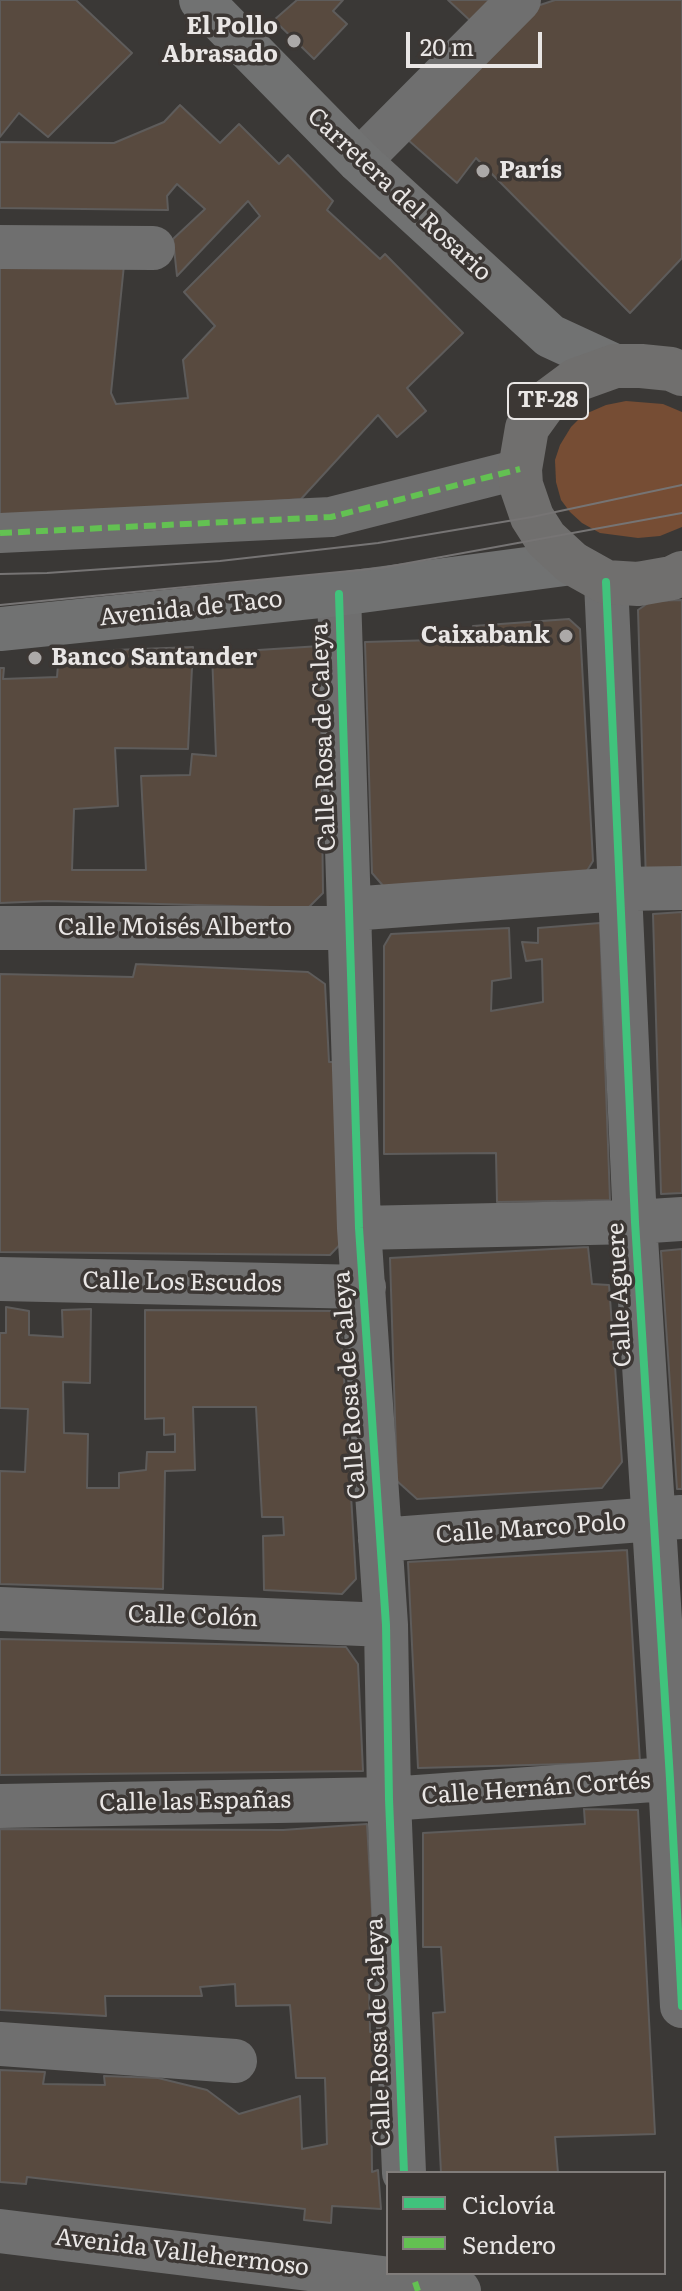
<!DOCTYPE html>
<html>
<head>
<meta charset="utf-8">
<style>
	body { margin:0 }
	#map { position:relative; width:682px; height:2291px; overflow:hidden; background:#3a3836; font-family:Literata,serif }
	canvas { display:block }
	.legend { position:absolute; left:386px; top:2171px; width:280px; height:104px; box-sizing:border-box; background:#3c3734; border:2px solid #817d7b; margin:0; padding:10px 14px; list-style:none; font-size:24px; color:#e9e6e5 }
	.legend li { display:flex; align-items:center; gap:16px; height:40px }
	.legend b { width:40px; border:2px solid #817d7b }
	.scale { position:absolute; left:406px; top:32px; width:136px; height:36px; box-sizing:border-box; border:4px solid #e9e6e5; border-top:0; padding-left:10px; font-size:24px; line-height:28px; white-space:nowrap; color:#e9e6e5; -webkit-text-stroke:6px #3c3734; paint-order:stroke }
</style>
</head>
<body>
<div id="map">
<canvas width="682" height="2291"></canvas>
<ul class="legend">
<li><b style="height:10px;background:#40c37c"></b>Ciclovía</li>
<li><b style="height:10px;background:#63c152"></b>Sendero</li>
</ul>
<div class="scale">20 m</div>
</div>
<script>
const ctx = document.querySelector('canvas').getContext('2d');
ctx.lineJoin = 'round';
function paint(path, color) { ctx.fillStyle = color; ctx.fill(path, 'evenodd'); }
const shape = rows => new Path2D(rows.map(r => 'M' + r).join(''));
function trace(path, color, width, dash) { ctx.strokeStyle = color; ctx.lineWidth = width; ctx.lineCap = dash ? 'butt' : 'round'; ctx.setLineDash(dash || []); ctx.stroke(path); }
function drawText(font, color, halo, rows, align = 'center') {
  ctx.font = font + ' Literata,serif'; ctx.lineWidth = 7; ctx.setLineDash([]); ctx.textBaseline = 'middle'; ctx.strokeStyle = halo; ctx.fillStyle = color; for (const [text, x, y, turn = 0] of rows) {
    ctx.save(); ctx.translate(x, y); ctx.rotate((+turn || 0) * Math.PI / 180); ctx.textAlign = isNaN(turn) ? turn : align; if (halo) ctx.strokeText(text, 0, 0); ctx.fillText(text, 0, 0); ctx.restore();
  }
}
paint(shape([
	[626,401,663,404,682,412,682,527,660,536,638,538,600,533,582,523,570,512,561,500,556,482,555,460,560,445,571,427,583,415,606,405]
]), '#764d34');
const building = shape([
	[0,0,76,0,132,53,48,137,19,113,0,137,0,0],
	[297,0,343,0,333,11,347,24,314,59,274,20,297,0],
	[448,0,500,0,476,26,448,0],
	[555,0,682,0,682,258,630,313,476,158,457,183,407,139,537,6,555,0],
	[180,105,220,143,239,124,279,164,288,155,333,201,327,210,380,259,385,254,463,333,407,388,426,411,397,437,378,415,301,499,0,522,0,264,124,265,111,393,116,404,188,398,183,360,215,326,184,292,260,216,248,201,177,276,173,239,205,209,177,184,167,196,168,210,0,208,0,142,114,143,164,122,180,105],
	[682,600,682,880,646,883,638,610,651,601,682,600],
	[569,619,580,629,593,861,585,874,385,888,372,873,365,642,471,639,473,626,569,619],
	[320,646,323,893,308,908,48,901,0,903,0,668,4,668,3,679,57,677,58,665,113,666,114,650,193,647,188,749,115,748,118,806,74,809,72,870,146,870,141,776,190,775,192,754,216,756,212,653,320,646],
	[682,912,682,1193,661,1194,653,914,682,912],
	[600,923,610,1200,497,1202,496,1153,384,1154,384,946,391,934,509,928,511,978,492,981,491,1011,543,1002,542,959,526,961,522,942,538,943,538,928,600,923],
	[136,964,308,972,325,984,329,1062,344,1062,350,1234,330,1255,0,1252,0,974,133,977,136,964],
	[588,1247,592,1284,609,1285,622,1462,602,1488,417,1499,397,1481,390,1258,588,1247],
	[682,1249,682,1489,677,1489,661,1251,682,1249],
	[6,1307,29,1311,29,1335,63,1337,62,1310,91,1309,90,1383,63,1382,64,1433,88,1434,87,1488,119,1488,119,1473,146,1470,147,1452,175,1452,175,1434,164,1435,164,1418,145,1419,145,1310,340,1311,356,1579,342,1594,264,1590,263,1536,284,1535,283,1517,262,1517,256,1407,193,1407,195,1470,165,1471,163,1589,0,1584,0,1471,25,1472,28,1409,0,1408,0,1333,6,1333,6,1307],
	[627,1550,640,1762,418,1768,408,1562,627,1550],
	[0,1639,346,1647,358,1664,363,1771,0,1775,0,1639],
	[584,1809,638,1810,655,2134,555,2137,558,2173,441,2173,433,2013,445,2012,441,1947,423,1947,423,1833,585,1824,584,1809],
	[367,1824,376,1981,369,1980,370,2032,377,2032,378,2077,371,2078,372,2172,378,2170,381,2209,332,2206,331,2223,304,2220,305,2209,27,2177,26,2184,0,2182,0,2070,45,2072,43,2084,105,2085,104,2076,158,2078,207,2090,239,2114,300,2096,302,2149,327,2144,325,2078,296,2078,290,2005,236,2006,235,1984,200,1987,202,1996,105,1996,106,2016,0,2010,0,1829,283,1830,367,1824]
]);
paint(building, '#584a3f');
trace(building, '#5e5c5b', 2);
trace(shape([
	[0,533,331,517,520,469]
]), '#6f6f6f', 40);
trace(shape([
	[359,161,519,0],
	[0,247,153,248],
	[606,582,635,1222,670,1779,682,2006],
	[339,594,359,1228,386,1625,389,1799,404,2173],
	[350,909,620,889,682,888],
	[0,928,350,928],
	[359,1228,635,1222,682,1219],
	[0,1279,364,1287],
	[380,1540,681,1517],
	[0,1609,386,1625],
	[0,1806,389,1799,682,1778],
	[0,2044,235,2061],
	[0,2231,415,2282,459,2291]
]), '#6f6f6f', 44);
trace(shape([
	[201,0,359,161,550,336,615,366],
	[0,629,339,594,572,563]
]), '#717272', 44);
trace(shape([
	[682,374,671,369,641,366,615,366,576,380,545,403,527,428,520,469,521,485,532,517,546,539,572,563,606,582,638,584,672,578,682,573]
]), '#706f6e', 44);
trace(shape([
	[0,574,47,573,220,561,378,543,532,517,682,485],
	[0,605,381,568,682,513]
]), '#767474', 2);
trace(shape([
	[0,533,331,517,520,469],
	[415,2282,418,2291]
]), '#63c152', 6, [12, 6]);
trace(shape([
	[606,582,635,1222,670,1779,682,2006],
	[339,594,359,1228,386,1625,389,1799,404,2173]
]), '#40c37c', 8);
for (const [x, y, r, color] of [
	[294,41,8,"#aca9a8"],
	[483,171,8,"#aca9a8"],
	[566,636,8,"#aca9a8"],
	[35,658,8,"#aca9a8"]
]) { const dot = new Path2D(); dot.arc(x, y, r, 0, 2 * Math.PI); ctx.fillStyle = color; ctx.fill(dot); trace(dot, '#3c3734', 3); }
for (const [x, y, w] of [
	[548,401,80]
]) { const box = new Path2D(); box.roundRect(x - w / 2, y - 18, w, 36, 6); ctx.fillStyle = '#3c3734'; ctx.fill(box); trace(box, '#e9e6e5', 2); }
drawText('bold 22px', '#e9e6e5', null, [
	["TF-28",548,401]
]);
drawText('bold 24px', '#e9e6e5', '#3c3734', [
	["El Pollo",278,27],
	["Abrasado",278,55],
	["París",499,171,"left"],
	["Caixabank",550,636],
	["Banco Santander",51,658,"left"]
], 'right');
drawText('24px', '#e9e6e5', '#3c3734', [
	["Carretera del Rosario",399,195,43],
	["Avenida de Taco",191,609,-6],
	["Calle Rosa de Caleya",324,737,-92],
	["Calle Moisés Alberto",175,928],
	["Calle Los Escudos",182,1283,1],
	["Calle Aguere",620,1295,-93],
	["Calle Rosa de Caleya",350,1385,-94],
	["Calle Marco Polo",531,1529,-4],
	["Calle Colón",193,1617,2],
	["Calle Hernán Cortés",536,1789,-4],
	["Calle las Españas",195,1802,-1],
	["Calle Rosa de Caleya",379,2032,-92],
	["Avenida Vallehermoso",182,2253,7]
]);
</script>
</body>
</html>
